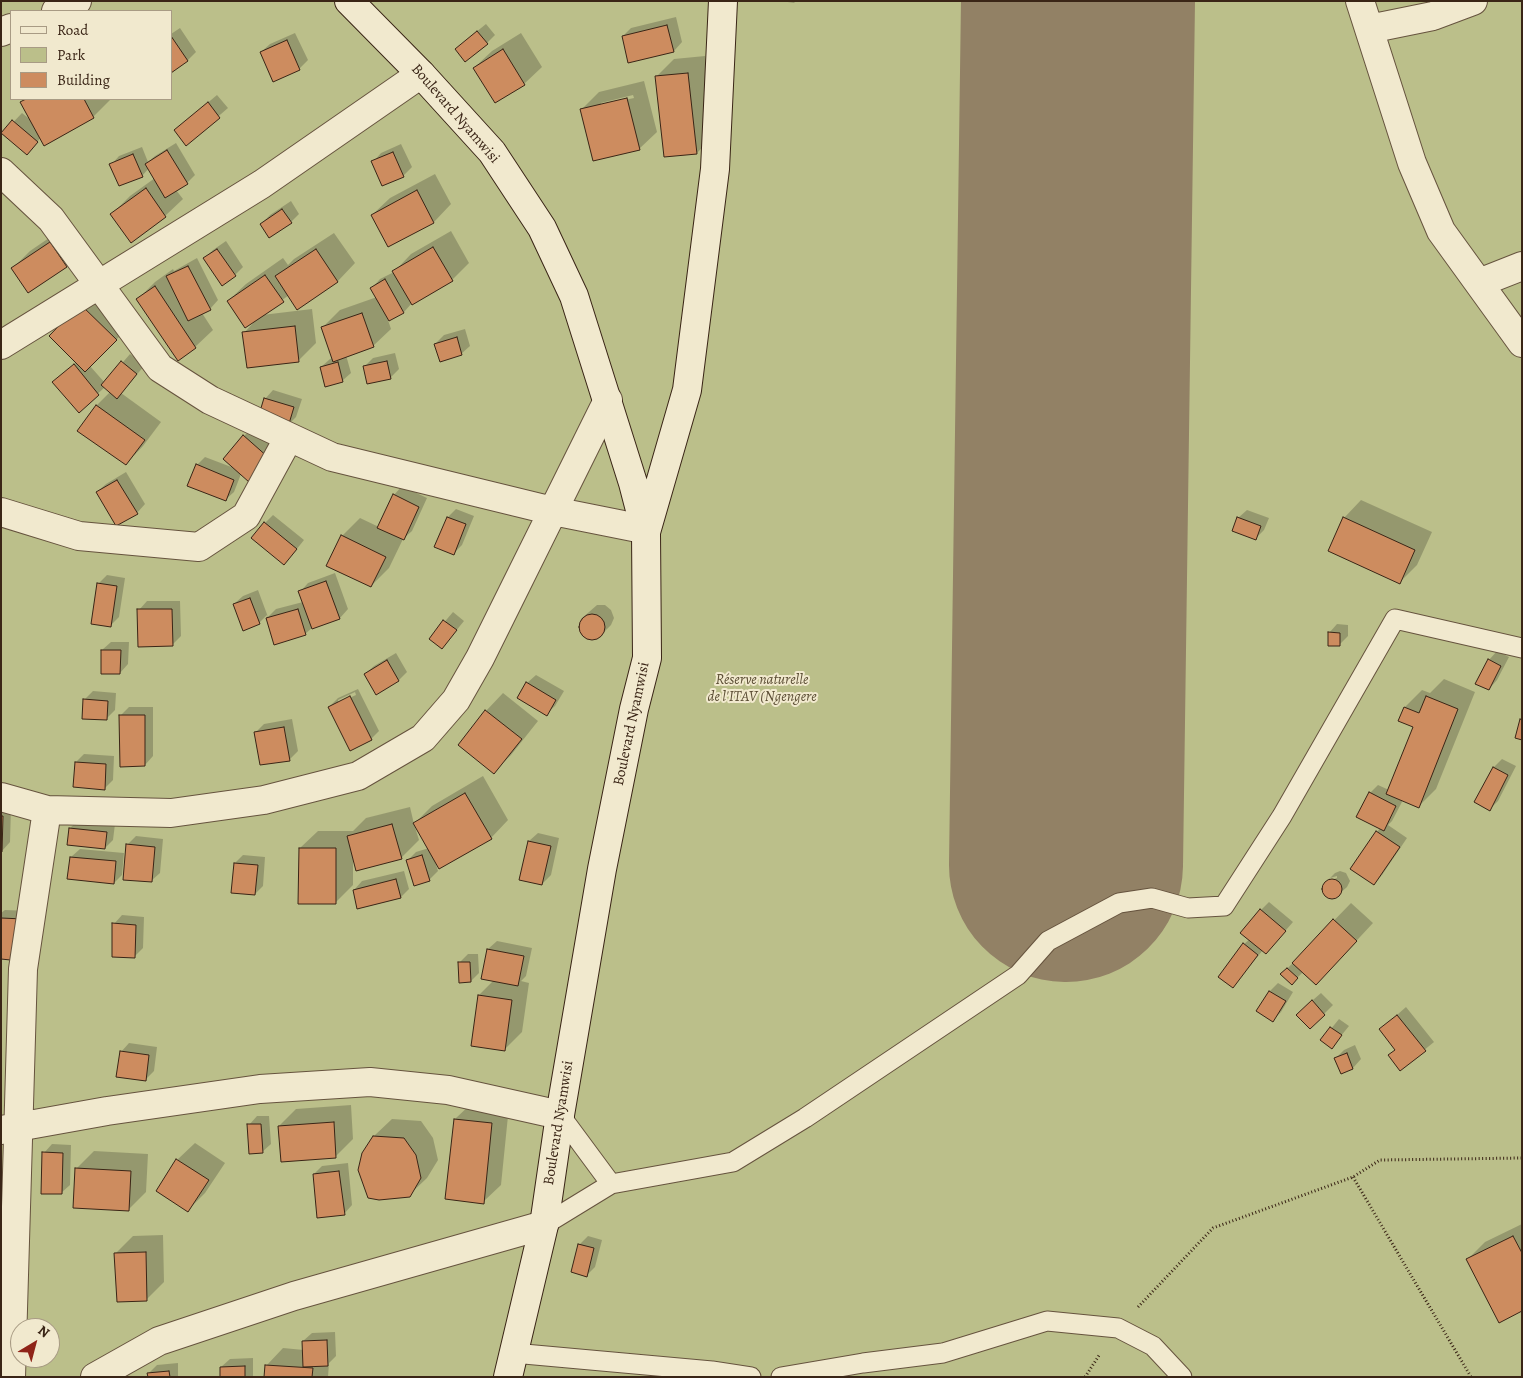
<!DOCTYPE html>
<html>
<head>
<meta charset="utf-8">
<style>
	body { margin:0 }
	#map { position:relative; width:1523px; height:1378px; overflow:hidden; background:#eaddb4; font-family:Alegreya,serif }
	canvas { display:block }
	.frame { position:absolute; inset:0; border:2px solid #3a2516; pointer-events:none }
	.legend { position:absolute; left:10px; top:10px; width:162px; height:90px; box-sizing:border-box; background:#f1e9ce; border:1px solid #a89b84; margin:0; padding:6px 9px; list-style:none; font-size:15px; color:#3a2516 }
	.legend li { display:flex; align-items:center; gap:10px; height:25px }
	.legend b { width:25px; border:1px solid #a89b84 }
	.north { position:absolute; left:10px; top:1318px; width:50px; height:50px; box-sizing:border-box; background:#f1e9ce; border:1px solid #a89b84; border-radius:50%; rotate:37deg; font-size:14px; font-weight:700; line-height:20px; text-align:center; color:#3a2516 }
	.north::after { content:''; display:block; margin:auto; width:18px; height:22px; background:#8f2418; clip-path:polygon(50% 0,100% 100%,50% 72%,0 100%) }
</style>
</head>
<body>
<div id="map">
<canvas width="1523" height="1378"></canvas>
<div class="frame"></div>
<ul class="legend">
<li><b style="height:6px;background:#f1e9ce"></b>Road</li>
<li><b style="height:14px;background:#bbbf8a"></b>Park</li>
<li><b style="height:14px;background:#cd8c5f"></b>Building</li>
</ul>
<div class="north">N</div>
</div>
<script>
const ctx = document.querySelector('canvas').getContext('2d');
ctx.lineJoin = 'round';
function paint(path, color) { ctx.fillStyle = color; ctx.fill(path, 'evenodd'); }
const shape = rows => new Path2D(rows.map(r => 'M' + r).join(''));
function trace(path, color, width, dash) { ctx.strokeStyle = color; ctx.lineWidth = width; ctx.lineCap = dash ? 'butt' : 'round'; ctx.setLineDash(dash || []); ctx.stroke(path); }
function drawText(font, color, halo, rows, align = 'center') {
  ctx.font = font + ' Alegreya,serif'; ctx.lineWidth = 4; ctx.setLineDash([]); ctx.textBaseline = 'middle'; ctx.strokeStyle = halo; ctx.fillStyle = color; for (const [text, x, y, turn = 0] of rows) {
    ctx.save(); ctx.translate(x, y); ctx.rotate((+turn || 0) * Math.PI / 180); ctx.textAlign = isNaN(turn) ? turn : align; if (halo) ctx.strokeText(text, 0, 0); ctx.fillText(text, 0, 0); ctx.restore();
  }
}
paint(shape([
	[1,1,1522,1,1522,1377,1,1377],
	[11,11,171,11,171,99,11,99],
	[20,1328,50,1328,50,1358,20,1358]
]), '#bbbf8a');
paint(shape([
	[781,1,796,1,794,3],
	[676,17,682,42,674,51,623,36,631,28],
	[486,24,495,35,487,43,465,41],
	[180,28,196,52,188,60,171,71,171,34],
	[295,33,308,60,299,69,261,52,270,44],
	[521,33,542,67,524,84,474,68,492,51],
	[705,56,714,135,697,153,657,76,674,59],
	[644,81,657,132,639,149,582,109,599,92],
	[633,95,634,98,601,105,601,103],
	[217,95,228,108,186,144,175,130],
	[25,99,111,99,93,117,45,144,41,137,35,145,3,133,22,113,32,121,21,102],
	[176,143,195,175,187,183,176,190,183,199,165,216,112,214,130,196,155,178,149,168,142,176,111,165,119,156,142,147,148,162,155,156],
	[401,144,412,167,403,176,373,162,381,153],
	[435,174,451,204,434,222,388,246,372,215,390,198],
	[291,201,299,214,291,222,261,224,270,215],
	[68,225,84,248,67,266,29,291,13,268,30,251],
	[451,231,469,263,452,280,412,303,404,312,390,319,386,314,391,329,373,346,346,355,351,373,342,381,321,367,330,359,333,358,322,328,340,310,377,297,372,288,380,279,394,272,411,254],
	[334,233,355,263,338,281,297,308,289,295,262,315,312,309,316,343,299,360,244,333,254,322,228,301,246,284,283,258,288,265,294,259],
	[226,241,243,267,235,275,205,258,213,250],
	[197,258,218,300,210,309,202,313,213,330,195,347,178,359,138,299,155,282,173,269,174,271],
	[98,287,134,322,90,366,105,383,130,354,145,365,121,393,161,422,143,446,126,464,96,406,111,391,105,387,79,411,62,374,77,362,51,336],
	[465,329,470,346,461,354,435,344,444,335],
	[395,353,399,369,390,378,365,366,373,358],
	[273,390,302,399,296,417,288,425,265,399],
	[252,428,277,449,241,474,234,492,225,500,197,465,205,457,234,468,244,436],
	[126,472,145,504,137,513,97,492,106,484],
	[402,486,427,498,412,531,403,539,389,568,371,586,342,536,360,518,379,527,394,495],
	[1361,500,1432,532,1417,565,1400,582,1344,518],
	[456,509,474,516,462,545,454,553,436,546,448,517],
	[1247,510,1269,518,1264,530,1255,539,1238,518],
	[273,515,304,540,292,555,265,523],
	[335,573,348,609,340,618,312,628,305,634,274,643,267,615,259,623,234,604,243,596,258,590,268,617,276,609,303,602,300,592,308,583],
	[107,575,125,578,119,617,111,625,98,584],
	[147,601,180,601,181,636,172,645,139,610],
	[597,605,605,605,611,610,614,618,611,625,602,634,595,639,588,639,581,634,579,626,581,619],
	[453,612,464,621,442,648,430,639],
	[1337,624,1348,625,1348,636,1339,645,1329,633],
	[111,642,129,642,128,664,120,673,102,650],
	[1497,651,1509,657,1497,680,1489,689,1489,660],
	[396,653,407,672,399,680,365,674,374,666],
	[536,675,564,691,555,706,546,714,527,683],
	[1444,679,1475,692,1436,789,1419,806,1403,800,1392,821,1388,825,1407,838,1382,875,1374,884,1352,868,1380,828,1370,793,1378,785,1389,790,1415,726,1405,707,1422,690,1430,693],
	[358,689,379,731,371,739,329,707,338,698],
	[355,692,356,695,338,703,338,700],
	[93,691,116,693,115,710,106,719,84,700],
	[503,693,538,721,511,755,494,772,459,745,486,711],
	[129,707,153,707,153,756,145,765,120,716],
	[292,719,298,751,289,760,256,732,264,724],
	[84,754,114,756,113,780,105,788,76,762],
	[1502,759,1516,766,1498,801,1490,809,1476,802,1494,767],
	[483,776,508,820,491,838,435,861,438,871,430,879,415,884,407,861,416,852,429,848,414,824,419,840,401,858,353,856,353,885,335,903,300,848,318,831,353,831,366,818,410,807,414,824,432,806],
	[1,808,11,808,10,842,2,851],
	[79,820,115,824,113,840,105,848,70,828],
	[538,833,559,838,551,875,542,884,529,841],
	[136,836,163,839,160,873,151,881,127,845],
	[80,849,124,853,122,875,114,883,71,857],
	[243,855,265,857,263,886,255,894,235,863],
	[404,871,409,889,401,897,354,890,362,881],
	[1340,871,1346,873,1350,881,1347,887,1338,895,1329,898,1325,894,1323,889,1326,882,1330,878,1330,881,1337,878,1337,876,1330,878,1335,873],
	[1269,902,1293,922,1266,953,1263,950,1233,986,1244,944,1250,939,1261,910],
	[1351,903,1373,923,1333,966,1303,972,1292,983,1282,974],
	[5,910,31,911,1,958,1,913],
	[122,915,144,917,143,948,135,956,114,924],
	[497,941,532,948,526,976,521,981,529,983,522,1032,505,1049,479,995,494,980,483,978,488,949],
	[468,954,478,954,479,973,471,981,459,963],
	[1278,983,1293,992,1281,1012,1273,1020,1258,1011,1270,991],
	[1321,993,1333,1005,1310,1028,1306,1006],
	[1406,1007,1434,1042,1401,1069,1396,1049,1381,1029],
	[1339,1019,1349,1026,1332,1047,1322,1040],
	[129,1043,157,1047,154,1071,145,1080,121,1052],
	[1355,1045,1361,1059,1353,1068,1342,1072,1336,1058,1344,1050],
	[473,1102,509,1106,501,1185,483,1202,455,1119],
	[351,1105,353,1139,335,1157,279,1126,296,1109],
	[257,1116,269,1116,271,1144,262,1152,249,1125],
	[392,1119,421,1121,433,1138,438,1160,427,1178,409,1195,374,1136],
	[195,1143,225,1163,205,1193,188,1210,177,1160],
	[52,1144,71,1145,70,1185,61,1193,44,1153],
	[94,1151,148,1154,146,1192,128,1210,76,1169],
	[348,1163,352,1205,344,1214,314,1174,322,1166],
	[1522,1224,1522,1310,1467,1260,1485,1242],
	[163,1235,164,1282,147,1299,116,1253,133,1236],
	[588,1236,602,1240,595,1267,587,1275,579,1245],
	[335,1332,336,1356,329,1363,328,1377,265,1377,266,1366,283,1348,304,1350,303,1341,312,1333],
	[253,1358,253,1377,222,1377,221,1367,230,1359],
	[178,1363,178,1377,149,1377,149,1373,157,1365]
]), '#0003');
trace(shape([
	[1066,865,1078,1]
]), '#928165', 234);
const building = shape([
	[667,25,674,52,628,63,622,36,667,25],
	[477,31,488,44,465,62,455,49,477,31],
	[171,36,188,61,171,73,171,36],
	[287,40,300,70,273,82,260,52,287,40],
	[503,49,525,85,495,103,473,68,503,49],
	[688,73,697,154,664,157,655,76,688,73],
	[627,98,640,150,593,161,580,109,627,98],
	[26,99,84,99,94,118,44,146,20,102,26,99],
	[208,102,220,118,186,146,174,130,208,102],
	[12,120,38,142,27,155,1,133,12,120],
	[167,150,188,184,165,198,145,164,167,150],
	[393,152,404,177,382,186,371,161,393,152],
	[133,154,143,177,119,186,109,164,133,154],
	[146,188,166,217,131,243,110,214,146,188],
	[417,190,434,223,388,247,371,215,417,190],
	[282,209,292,223,269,238,260,224,282,209],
	[50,242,67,267,28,293,11,268,50,242],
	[433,247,453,281,412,305,392,271,433,247],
	[217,249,236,276,222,286,203,258,217,249],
	[316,249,338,282,297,310,275,276,316,249],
	[188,266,211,310,188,321,166,276,188,266],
	[265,275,284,302,245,328,227,301,265,275],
	[385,279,404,313,389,321,370,288,385,279],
	[155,286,196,348,178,361,136,299,155,286],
	[80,304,117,340,85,372,49,336,80,304],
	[362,313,374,347,333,362,321,327,362,313],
	[295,326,299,362,247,368,242,332,295,326],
	[457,337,462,355,440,362,434,344,457,337],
	[121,361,137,374,117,399,101,385,121,361],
	[387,361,391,379,367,384,363,366,387,361],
	[338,362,343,382,325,387,320,367,338,362],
	[74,364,99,395,79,413,52,382,74,364],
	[264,398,294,407,288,427,258,418,264,398],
	[96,405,145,440,126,465,77,431,96,405],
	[243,435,269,458,249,482,223,459,243,435],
	[196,464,234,480,226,501,187,486,196,464],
	[117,480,138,514,116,526,96,492,117,480],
	[393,494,419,507,404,540,377,528,393,494],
	[447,517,466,524,454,555,434,547,447,517],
	[1237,517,1261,526,1256,540,1232,531,1237,517],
	[1343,517,1415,550,1400,584,1328,551,1343,517],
	[264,522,297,549,284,565,251,538,264,522],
	[341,535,386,557,371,587,326,566,341,535],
	[326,581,340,619,312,629,298,591,326,581],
	[97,583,117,586,111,627,91,624,97,583],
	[250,598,260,624,243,631,233,604,250,598],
	[137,609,172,609,173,646,138,647,137,609],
	[298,609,306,635,274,645,266,618,298,609],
	'579 627a13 13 0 1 1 26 0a13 13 0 1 1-26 0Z',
	[443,620,457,630,442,649,429,639,443,620],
	[1328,632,1340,633,1340,646,1328,646,1328,632],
	[101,650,121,650,120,674,101,674,101,650],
	[1488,659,1501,666,1489,690,1475,684,1488,659],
	[387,660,399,681,376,695,364,674,387,660],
	[526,682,556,700,547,716,517,698,526,682],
	[350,696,372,740,350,751,328,707,350,696],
	[1426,696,1458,709,1419,808,1386,794,1413,727,1398,721,1404,707,1419,713,1426,696],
	[83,699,108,701,107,720,82,719,83,699],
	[485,710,522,739,494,774,458,745,485,710],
	[119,715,145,715,145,766,120,767,119,715],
	[1520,719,1522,720,1522,740,1515,738,1520,719],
	[284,727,290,761,260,765,254,732,284,727],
	[75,762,106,764,105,790,73,787,75,762],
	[1493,767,1508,775,1490,811,1474,802,1493,767],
	[1369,792,1396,806,1384,831,1356,817,1369,792],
	[465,793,492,839,439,869,413,823,465,793],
	[1,816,3,816,2,852,1,852,1,816],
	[392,824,402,859,356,871,347,836,392,824],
	[69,828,107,832,105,849,67,845,69,828],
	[1376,831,1400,847,1374,885,1350,869,1376,831],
	[528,841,551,846,542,885,519,880,528,841],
	[126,844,155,847,152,882,123,880,126,844],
	[299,848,336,848,336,904,298,904,299,848],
	[422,855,430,881,414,886,406,860,422,855],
	[70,857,116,861,114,884,67,879,70,857],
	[234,863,258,865,255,895,231,893,234,863],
	'1322 889a10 10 0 1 1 20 0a10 10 0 1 1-20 0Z',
	[396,879,401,898,357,909,353,890,396,879],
	[1260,909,1286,931,1266,954,1240,933,1260,909],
	[1,918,23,919,20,961,1,959,1,918],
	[1333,919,1357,941,1316,985,1292,963,1333,919],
	[112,923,136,925,135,958,112,957,112,923],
	[1243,943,1258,955,1233,988,1218,977,1243,943],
	[487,949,524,956,518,986,481,979,487,949],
	[458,962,470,962,471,982,459,983,458,962],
	[1287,968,1298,978,1292,985,1280,974,1287,968],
	[1269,991,1286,1001,1273,1022,1256,1011,1269,991],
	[478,995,512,1000,505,1051,471,1046,478,995],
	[1312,1000,1325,1015,1310,1029,1296,1015,1312,1000],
	[1397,1015,1426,1051,1400,1071,1388,1055,1395,1050,1379,1029,1397,1015],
	[1330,1027,1342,1035,1332,1049,1320,1040,1330,1027],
	[120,1051,149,1055,146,1081,116,1077,120,1051],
	[1347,1053,1353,1069,1341,1074,1334,1058,1347,1053],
	[454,1119,492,1123,484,1204,445,1199,454,1119],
	[334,1122,336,1158,281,1162,278,1126,334,1122],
	[247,1124,261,1124,263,1153,249,1154,247,1124],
	[373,1136,404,1138,416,1155,421,1178,410,1197,379,1200,368,1198,358,1170,362,1153,373,1136],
	[42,1152,63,1153,62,1194,41,1194,42,1152],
	[176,1159,209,1180,188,1212,156,1191,176,1159],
	[75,1168,131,1171,129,1211,73,1208,75,1168],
	[339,1171,345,1215,317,1218,313,1174,339,1171],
	[1513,1236,1522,1253,1522,1311,1499,1323,1466,1259,1513,1236],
	[578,1244,594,1248,587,1277,571,1272,578,1244],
	[146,1252,147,1301,117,1302,114,1253,146,1252],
	[327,1340,328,1366,303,1367,302,1341,327,1340],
	[265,1365,313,1368,312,1377,264,1377,265,1365],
	[245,1366,245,1377,220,1377,220,1367,245,1366],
	[169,1371,170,1377,148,1377,147,1373,169,1371]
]);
paint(building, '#cd8c5f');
trace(building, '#3a2516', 1);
const lane = shape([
	[560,1115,611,1184,733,1162,805,1118,1018,975,1048,941,1119,903,1152,898,1188,908,1224,906,1282,816,1395,619,1522,648],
	[544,1225,611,1184],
	[513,1353,712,1371,751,1377],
	[781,1377,863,1363,943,1353,1047,1321,1118,1328,1153,1346,1182,1377]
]);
const street = shape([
	[1360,1,1412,163,1441,231,1522,343],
	[56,11,77,1],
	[1369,29,1433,16,1473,1],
	[1,32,11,28],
	[1,172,51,219,160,368,210,400,332,457,553,511,643,529],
	[1479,283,1522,266],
	[1,345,262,184,421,74],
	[1,512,79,536,199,547,246,516,289,437],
	[1,797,47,810,171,813,264,800,358,776,423,738,456,700,480,658,608,400],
	[1,1130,107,1111,260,1089,370,1082,448,1090,560,1115],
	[11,1377,23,969,47,810],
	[95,1377,159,1341,294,1296,544,1225]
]);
const secondary = shape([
	[349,1,421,74,492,152,542,228,574,296,633,483,646,533,647,658,634,709,602,869,560,1115,544,1225,508,1377],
	[646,532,687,390,715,169,723,1]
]);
trace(lane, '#66533e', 21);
trace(street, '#66533e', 30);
trace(secondary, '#3a2516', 30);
trace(shape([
	[1353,1177,1471,1377],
	[1138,1307,1213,1228,1353,1177,1380,1160,1522,1158],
	[1085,1377,1100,1354]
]), '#3a2516', 3, [1, 2.5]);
trace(lane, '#f1e9ce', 19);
trace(street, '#f1e9ce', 28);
trace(secondary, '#f1e9ce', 28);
drawText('15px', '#3a2516', '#f1e9ce', [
	["Boulevard Nyamwisi",455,114,49],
	["Boulevard Nyamwisi",632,724,-78],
	["Boulevard Nyamwisi",559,1123,-81]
]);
drawText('italic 15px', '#5a4c33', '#f1e9ce', [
	["Réserve naturelle",762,680],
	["de l'ITAV (Ngengere",762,697]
]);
</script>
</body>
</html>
